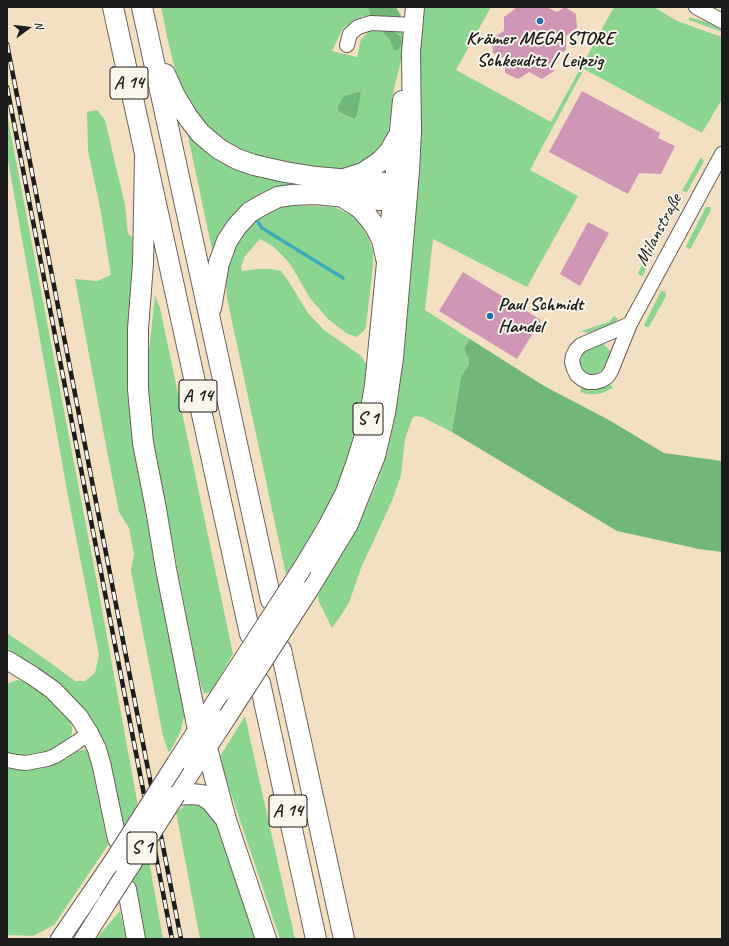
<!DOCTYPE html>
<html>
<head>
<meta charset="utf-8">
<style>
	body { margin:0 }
	#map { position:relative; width:729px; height:946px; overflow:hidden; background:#f3dfc2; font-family:Caveat,sans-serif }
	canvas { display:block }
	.frame { position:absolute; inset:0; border:8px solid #1c1c1c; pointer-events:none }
	.north { position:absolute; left:8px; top:8px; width:40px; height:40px; -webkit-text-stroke:3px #fbf7ec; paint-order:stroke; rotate:75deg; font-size:11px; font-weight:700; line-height:16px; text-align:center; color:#1c1c1c }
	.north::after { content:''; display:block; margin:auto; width:14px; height:18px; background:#1c1c1c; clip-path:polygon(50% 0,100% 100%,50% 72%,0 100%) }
</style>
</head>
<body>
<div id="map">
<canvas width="729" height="946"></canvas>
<div class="frame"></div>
<div class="north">N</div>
</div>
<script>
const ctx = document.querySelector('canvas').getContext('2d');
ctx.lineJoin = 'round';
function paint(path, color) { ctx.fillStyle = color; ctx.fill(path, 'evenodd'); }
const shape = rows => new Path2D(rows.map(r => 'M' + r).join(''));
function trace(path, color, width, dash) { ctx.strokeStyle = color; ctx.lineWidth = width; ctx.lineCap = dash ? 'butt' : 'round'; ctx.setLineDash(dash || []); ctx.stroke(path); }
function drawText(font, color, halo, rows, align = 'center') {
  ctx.font = font + ' Caveat,sans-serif'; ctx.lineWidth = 4; ctx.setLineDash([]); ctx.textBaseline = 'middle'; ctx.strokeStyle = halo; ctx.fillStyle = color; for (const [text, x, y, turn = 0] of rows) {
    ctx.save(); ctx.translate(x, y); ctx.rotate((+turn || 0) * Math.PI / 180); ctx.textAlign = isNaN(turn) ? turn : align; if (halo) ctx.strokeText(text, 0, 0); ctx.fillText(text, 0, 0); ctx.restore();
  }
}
paint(shape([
	[161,7,368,7,368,9,371,16,364,16,359,18,343,28,332,51,357,57,361,39,374,27,379,26,401,32,404,35,404,49,394,89,388,134,383,149,350,171,287,166,223,144,195,116,178,81,168,41],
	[361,91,353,119,338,110,344,96],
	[423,7,491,7,456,70,551,122,614,7,654,7,677,21,719,36,722,37,722,99,702,133,584,69,530,170,578,196,527,287,433,239,425,310,470,339,464,348,466,355,469,358,469,365,461,377,452,432,422,417,415,416,412,419,405,439,401,475,392,501,361,568,350,600,344,611,332,628,319,602,318,596,316,594,347,544,364,513,377,483,387,454,396,412,405,344,415,213,418,180,421,137,420,60],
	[689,17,710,23,722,29,722,32,689,20],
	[97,110,105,120,125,205,128,234,132,237,133,270,127,347,127,375,130,407,184,700,184,717,180,733,169,753,163,736,131,571,134,554,129,528,119,512,103,430,75,279,97,281,111,275,100,207,88,151,87,112],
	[7,114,96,577,138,806,123,829,100,735,92,721,86,712,54,680,7,650,7,633,48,661,75,681,85,681,95,673,99,655,68,496,7,155],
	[185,122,195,135,338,185,284,189,214,259],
	[701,157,704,161,687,192,682,191],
	[291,205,334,207,353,216,359,222,368,237,373,251,373,266,366,326,364,331,356,337,346,333,328,319,310,298,290,264,283,256,274,247,260,239,245,256,241,267,242,271,258,269,271,269,281,271,289,282,308,313,324,330,360,355,364,360,367,366,358,419,348,460,331,500,300,553,286,575,227,298,226,284,229,264,236,242,249,225,260,215,277,207],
	[706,207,710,207,711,210,691,248,688,249,686,246],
	[650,250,653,254,643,275,642,276,638,274,638,273],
	[661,291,665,291,666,296,649,327,646,327,644,325],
	[155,295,160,308,233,654,211,692,204,694,198,675,154,448,149,412,147,370],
	[614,316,618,319,611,326,588,333,581,331,609,322],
	[604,344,610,351,610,355,602,370,595,374,591,375,584,371,581,368,579,360,580,355,583,351],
	[610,384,613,388,602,393,596,394,588,394,580,392,582,387,588,389,595,389,605,387],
	[17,680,24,681,44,694,67,716,70,722,72,727,72,733,70,738,49,753,34,757,7,755,7,684],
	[245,716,295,939,280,939,219,758],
	[88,749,108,845,54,925,33,936,7,935,7,767,10,769,46,767,76,751],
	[194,803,202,805,208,810,218,825,257,939,200,939,176,812,187,804],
	[148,855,163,939,144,939,137,902,133,879],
	[120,911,126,939,96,939]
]), '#8cd590');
paint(shape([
	[368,7,396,7,401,16,398,17,377,20,371,16,368,9],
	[384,30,390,30,396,33,400,36,402,43,399,49,397,50,394,50,390,40,384,34],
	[361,91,357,115,355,118,354,119,338,111,338,107,344,96],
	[470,339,544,386,609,420,664,453,722,461,722,552,699,549,617,531,452,432,461,377,469,365,469,358,466,355,464,348]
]), '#71b67a');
trace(shape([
	[258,222,262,228,343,278]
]), '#3cabba', 3.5);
paint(shape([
	[515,7,546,7,557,12,565,7,576,14,577,28,566,36,566,50,554,57,554,71,542,79,529,72,518,79,505,73,505,58,493,53,492,38,504,31,504,17,515,9],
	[582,91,660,133,658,138,675,146,661,174,639,173,628,194,549,152],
	[588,222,609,233,580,286,560,274],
	[463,272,541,320,517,359,439,311]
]), '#cf96b5');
const minor = shape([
	[696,7,722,21],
	[347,45,350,34,358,27,371,23,414,25],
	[630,324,581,345,576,350,573,356,572,362,574,369,577,375,582,379,588,382,595,382,602,380,607,377,611,371,630,324,722,154],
	[7,760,17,762,26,763,47,759,55,756,77,742,89,733]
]);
const major = shape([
	[303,567,328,525,345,492,356,461,367,426,374,385,402,100],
	[309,590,349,524,376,456,386,413,394,358,410,171,412,131,411,52,415,7],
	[7,660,33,676,53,690,79,717,89,733,97,749,102,767,117,839],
	[176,763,222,692],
	[176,795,228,716],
	[127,889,136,939],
	[60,939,112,863],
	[84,939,108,901]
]);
const highway = shape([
	[113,7,250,634],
	[142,7,271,600],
	[165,74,175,96,187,116,200,133,219,149,237,159,254,165,285,172,316,177,385,183,393,186,407,195],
	[145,158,143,264,138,329,138,389,143,443,156,509,166,569,198,730,207,748,226,820,266,939],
	[347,178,363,173,381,161,390,151,397,138],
	[343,197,360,208,369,218,376,228,382,240,386,258],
	[211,308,219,263,227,241,237,226,250,212,264,204,278,197,292,195,314,194,380,200,392,199,407,195],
	[281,650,344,939],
	[260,683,316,939],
	[176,795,190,794,202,795,211,801,224,817]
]);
trace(minor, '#676056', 16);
trace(major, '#676056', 20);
trace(highway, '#676056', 22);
trace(minor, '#fff', 14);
trace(major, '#fff', 18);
trace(highway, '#fff', 20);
const rail = shape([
	[7,44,181,939],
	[7,87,172,939]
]);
trace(rail, '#1c1c1c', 4.5);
trace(rail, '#fbf7ec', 3, [9]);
const majorBridge = shape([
	[222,692,303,567],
	[228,716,309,590],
	[112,863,176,763],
	[108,901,176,795]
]);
trace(majorBridge, '#676056', 20, []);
trace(majorBridge, '#fff', 18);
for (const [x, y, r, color] of [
	[540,21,4,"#1f6fb2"],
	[490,316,4,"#1f6fb2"]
]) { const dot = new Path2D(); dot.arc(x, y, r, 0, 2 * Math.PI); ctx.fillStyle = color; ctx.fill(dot); trace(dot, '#fbf7ec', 1.5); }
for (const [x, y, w] of [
	[129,83,38],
	[198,396,38],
	[368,419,30],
	[288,811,38],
	[142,848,30]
]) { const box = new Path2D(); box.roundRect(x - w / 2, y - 16, w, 32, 3); ctx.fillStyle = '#fbf7ec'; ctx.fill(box); trace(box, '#1c1c1c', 1); }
drawText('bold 18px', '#1c1c1c', null, [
	["A 14",129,83],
	["A 14",198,396],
	["S 1",368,419],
	["A 14",288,811],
	["S 1",142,848]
]);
drawText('bold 19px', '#1c1c1c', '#fbf7ec', [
	["Krämer MEGA STORE",540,39],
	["Schkeuditz / Leipzig",540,61],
	["Paul Schmidt",498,305,"left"],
	["Handel",498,327,"left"]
]);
drawText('19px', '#1c1c1c', '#fbf7ec', [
	["Milanstraße",659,230,-62]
]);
</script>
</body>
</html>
